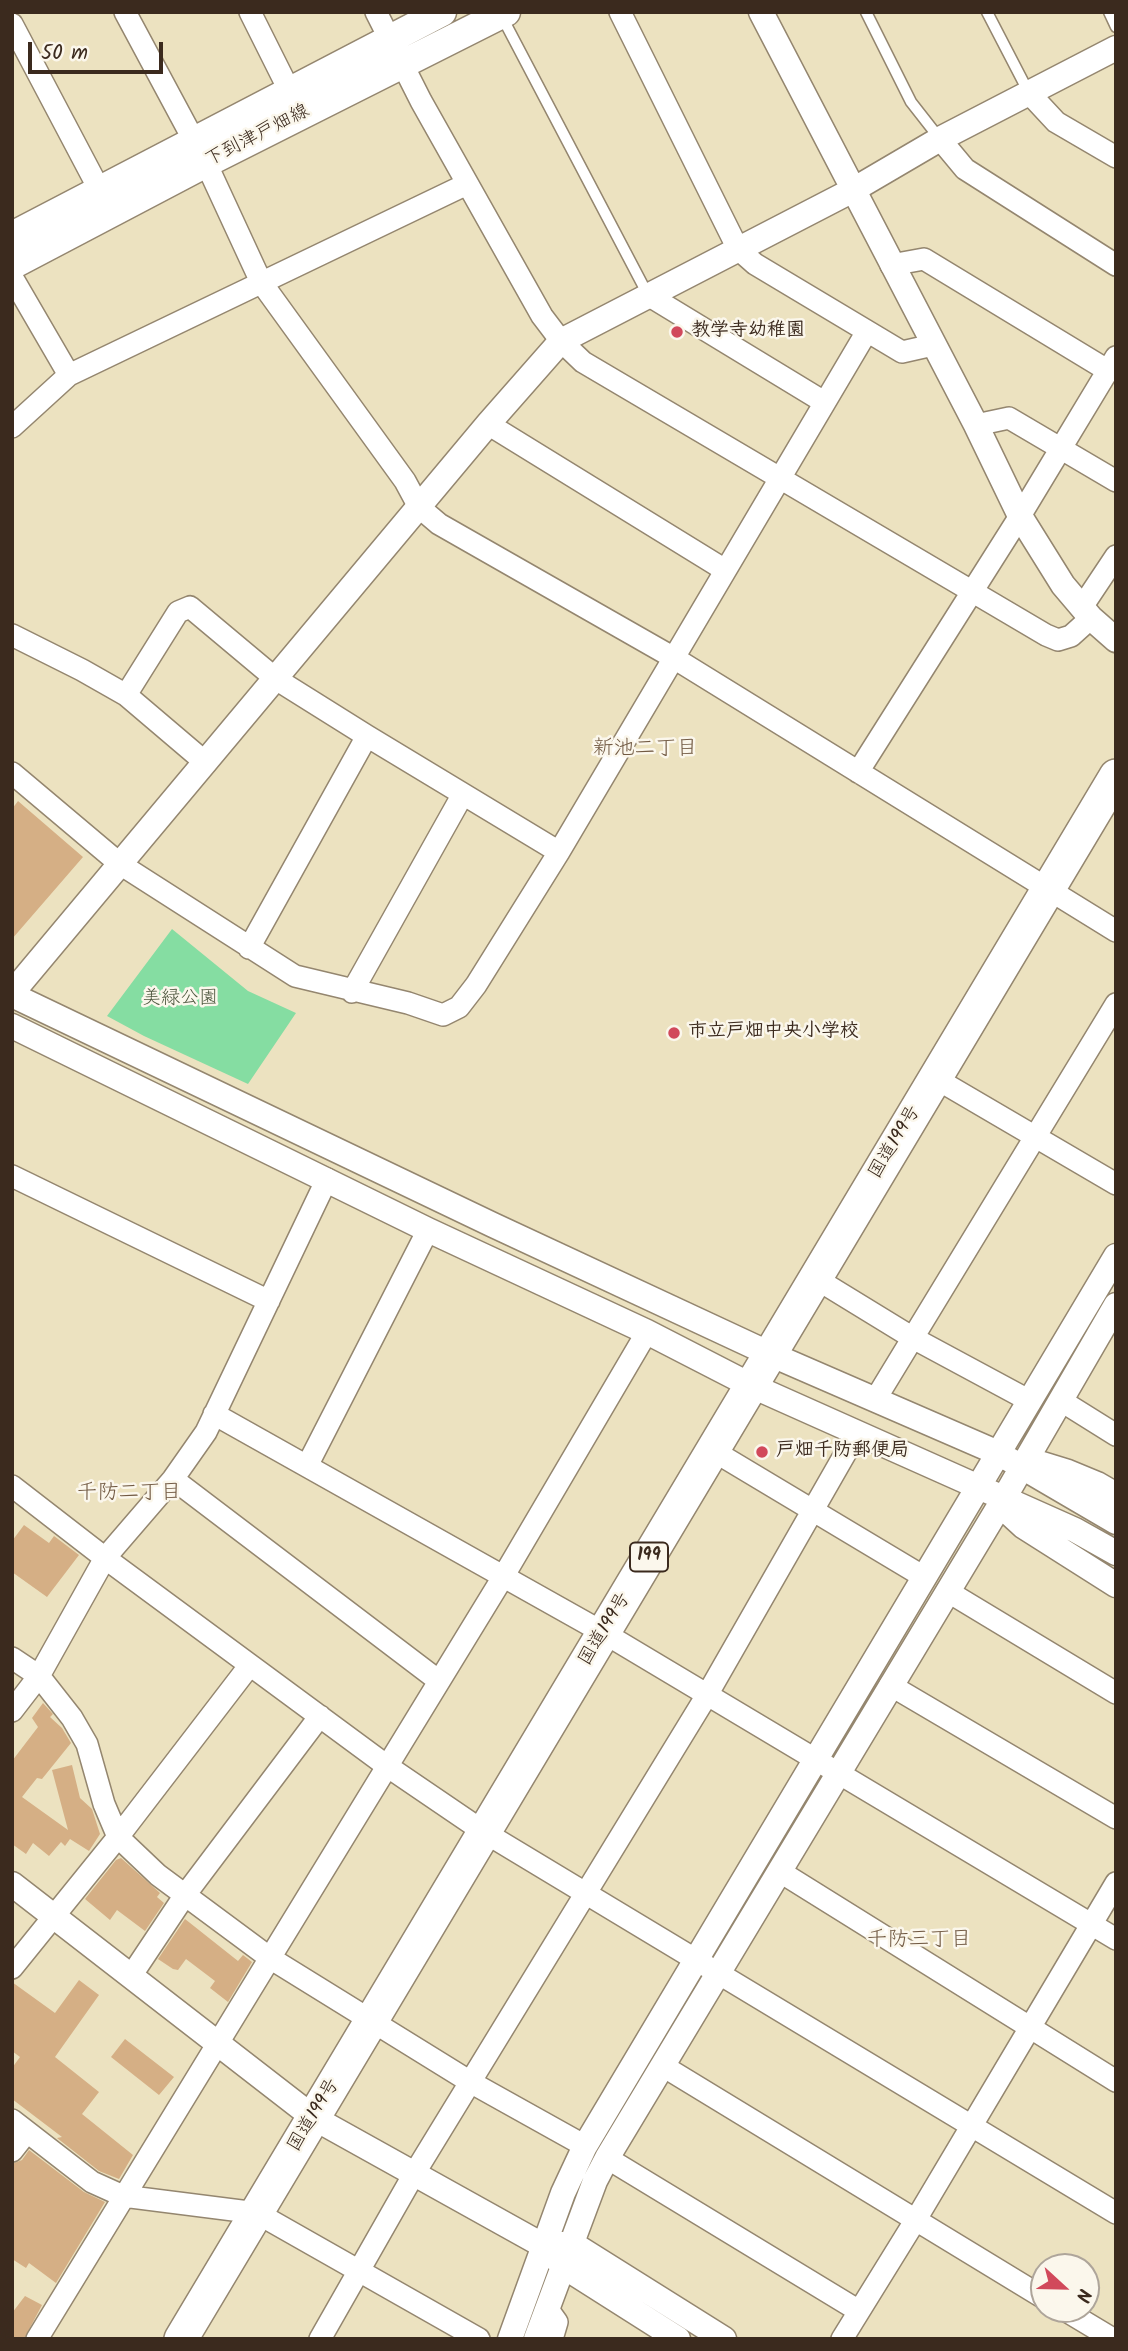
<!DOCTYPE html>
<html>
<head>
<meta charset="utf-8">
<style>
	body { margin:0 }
	#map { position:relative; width:1128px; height:2351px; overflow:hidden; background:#ece2c0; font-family:Kalam,sans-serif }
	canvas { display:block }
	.frame { position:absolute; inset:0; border:14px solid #3b2a1e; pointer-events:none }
	.north { position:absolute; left:1030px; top:2253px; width:70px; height:70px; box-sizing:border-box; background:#fbf7ec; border:2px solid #aea59a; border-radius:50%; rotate:112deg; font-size:19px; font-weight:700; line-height:28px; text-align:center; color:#3b2a1e }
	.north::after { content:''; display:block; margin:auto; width:24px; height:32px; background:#d1495b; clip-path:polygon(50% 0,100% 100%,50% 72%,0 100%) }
	.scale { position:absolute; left:28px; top:42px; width:135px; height:32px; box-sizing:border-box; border:4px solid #3b2a1e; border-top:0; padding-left:9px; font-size:21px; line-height:24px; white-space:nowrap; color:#3b2a1e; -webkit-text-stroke:5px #fbf7ec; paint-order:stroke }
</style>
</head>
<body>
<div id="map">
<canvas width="1128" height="2351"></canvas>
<div class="frame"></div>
<div class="north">N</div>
<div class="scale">50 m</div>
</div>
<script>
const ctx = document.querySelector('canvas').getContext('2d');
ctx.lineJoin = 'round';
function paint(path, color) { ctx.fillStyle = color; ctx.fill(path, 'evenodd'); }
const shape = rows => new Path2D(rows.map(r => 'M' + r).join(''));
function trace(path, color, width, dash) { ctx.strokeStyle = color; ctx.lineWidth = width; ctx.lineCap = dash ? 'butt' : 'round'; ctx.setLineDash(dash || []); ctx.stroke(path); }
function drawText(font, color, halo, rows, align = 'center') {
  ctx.font = font + ' Kalam,"Klee One",sans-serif'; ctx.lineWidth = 5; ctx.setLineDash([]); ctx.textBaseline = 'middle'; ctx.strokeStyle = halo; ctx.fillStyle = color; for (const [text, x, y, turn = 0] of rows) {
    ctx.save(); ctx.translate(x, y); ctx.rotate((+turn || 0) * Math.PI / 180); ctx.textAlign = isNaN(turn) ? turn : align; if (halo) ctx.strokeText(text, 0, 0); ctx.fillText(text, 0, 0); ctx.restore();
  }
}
paint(shape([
	[172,929,248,991,296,1013,248,1084,144,1036,107,1016]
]), '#85dda2');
paint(shape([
	[18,801,83,857,12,939,12,809],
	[24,1525,49,1543,54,1536,79,1555,47,1597,12,1572,12,1541],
	[43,1703,53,1714,50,1717,62,1728,71,1743,42,1779,37,1778,22,1797,68,1830,52,1770,72,1765,80,1798,92,1809,100,1834,89,1851,70,1839,65,1846,61,1842,49,1856,33,1843,26,1854,12,1844,12,1761,38,1727,32,1718],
	[121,1858,160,1893,157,1897,164,1903,145,1931,117,1910,110,1920,85,1899,116,1860],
	[185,1919,238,1961,243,1955,252,1962,228,2002,210,1988,215,1981,186,1959,178,1970,173,1969,158,1959],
	[79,1980,99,1995,55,2057,99,2092,82,2114,133,2155,119,2179,99,2171,57,2138,62,2137,12,2099,12,2068,20,2057,12,2051,12,1982,55,2013],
	[125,2039,174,2077,159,2095,111,2057],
	[29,2150,84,2192,105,2202,56,2283,29,2263,26,2268,12,2259,12,2164,22,2160],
	[25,2296,42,2305,24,2339,12,2339,12,2313]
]), '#d5af85');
const service = shape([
	[866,12,911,102,940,139],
	[987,12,1029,93],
	[1109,12,1116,27],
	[501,15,648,295]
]);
const minor = shape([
	[125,12,206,163,261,282,405,481,419,507,439,524,674,658,1116,931],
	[250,12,289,90],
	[376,12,421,101,542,316,561,341,583,362,1046,635,1058,640,1071,636,1091,618],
	[620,12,738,249,755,264,902,352,933,345],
	[12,24,99,189],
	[1029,93,1056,122,1116,157],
	[940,139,965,169,1116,265],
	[891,265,924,259,1107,370],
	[12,277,69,375],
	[648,295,824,402],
	[488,424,725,570],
	[976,425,1009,418,1116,481],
	[12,427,69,375,467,184],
	[1082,607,1116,556],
	[12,635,82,670,126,695,206,763],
	[126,695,178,612,190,607,276,679,367,736,559,852],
	[858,772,1020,516,1116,357],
	[12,773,120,864,295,976,408,1003,443,1015,459,1007,476,985,559,852,866,333],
	[249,948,367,736],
	[352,992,463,794],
	[935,1078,1116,1184],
	[12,1176,269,1301],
	[815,1278,913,1338,1030,1401],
	[875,1400,1116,1004],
	[1060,1400,1116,1435],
	[214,1414,604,1633,1116,1939],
	[712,1450,924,1577],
	[307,1466,428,1230],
	[173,1479,439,1681],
	[12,1486,105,1558,387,1766,484,1832,1116,2213],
	[947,1591,1116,1693],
	[12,1658,39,1676,72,1718,87,1744,104,1804,118,1837,158,1875,270,1958,472,2083,585,2146],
	[890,1685,1116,1818],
	[12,1711,39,1676,105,1558,173,1479,206,1432,327,1179],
	[779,1871,1116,2081],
	[12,1968,118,1837,250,1665],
	[131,1976,185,1895,320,1716],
	[663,2066,1044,2298],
	[12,2120,92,2182,123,2196,257,2213,479,2339],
	[12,2151,27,2132],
	[607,2158,859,2311],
	[547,2308,557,2322,552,2339],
	[1063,2309,1113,2339],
	[37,2339,503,1577,647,1332],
	[320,2339,414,2174,707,1695,857,1433],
	[842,2339,915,2221,1116,1883]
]);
const tertiary = shape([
	[761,12,976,425,1020,516,1063,585,1091,618,1116,640],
	[12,993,488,424,561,341,853,190,940,139,1116,48],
	[12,995,493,1225,770,1354,998,1453,1116,1522],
	[12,1026,428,1230,647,1332,750,1385,1075,1530,1116,1553],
	[1029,1460,1068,1472,1097,1484,1116,1495],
	[999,1504,1023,1526,1116,1585],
	[12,1884,314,2118,544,2246,563,2266,678,2339],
	[555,2245,571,2243,724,2339],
	[510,2339,563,2193,585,2146,1116,1256],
	[536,2339,595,2181,607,2158,1000,1505,1116,1305]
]);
const secondary = shape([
	[12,236,442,12],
	[12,265,206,163,506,12]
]);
const trunk = shape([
	[181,2339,1116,776]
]);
trace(service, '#94866f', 13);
trace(minor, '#94866f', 24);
trace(tertiary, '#94866f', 27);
trace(secondary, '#94866f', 31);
trace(trunk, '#94866f', 36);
trace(service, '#fff', 10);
trace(minor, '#fff', 21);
trace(tertiary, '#fff', 24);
trace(secondary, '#fff', 28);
trace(trunk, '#fff', 33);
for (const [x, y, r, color] of [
	[677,332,7,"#d1495b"],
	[674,1033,7,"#d1495b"],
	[762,1452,7,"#d1495b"]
]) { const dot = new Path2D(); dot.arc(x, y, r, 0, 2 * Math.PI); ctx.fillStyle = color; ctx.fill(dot); trace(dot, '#fbf7ec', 2.5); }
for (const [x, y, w] of [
	[649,1557,38]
]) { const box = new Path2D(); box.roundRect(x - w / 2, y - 14.5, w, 29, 5); ctx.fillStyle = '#fbf7ec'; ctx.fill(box); trace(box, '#3b2a1e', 2); }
drawText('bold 18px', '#3b2a1e', null, [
	["199",649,1557]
]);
drawText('19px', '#3b2a1e', '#fbf7ec', [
	["下到津戸畑線",258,137,-27],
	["国道199号",896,1143,-59],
	["国道199号",606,1630,-59],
	["国道199号",315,2116,-59]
]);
drawText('bold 19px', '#3b2a1e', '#fbf7ec', [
	["教学寺幼稚園",691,332],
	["市立戸畑中央小学校",688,1033],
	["戸畑千防郵便局",776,1452]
], 'left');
drawText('19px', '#4e573f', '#fbf7ec', [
	["美緑公園",180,1000]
]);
drawText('21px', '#715942', '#fbf7ec', [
	["新池二丁目",645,750],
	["千防二丁目",129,1494],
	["千防三丁目",919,1941]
]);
</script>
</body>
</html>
